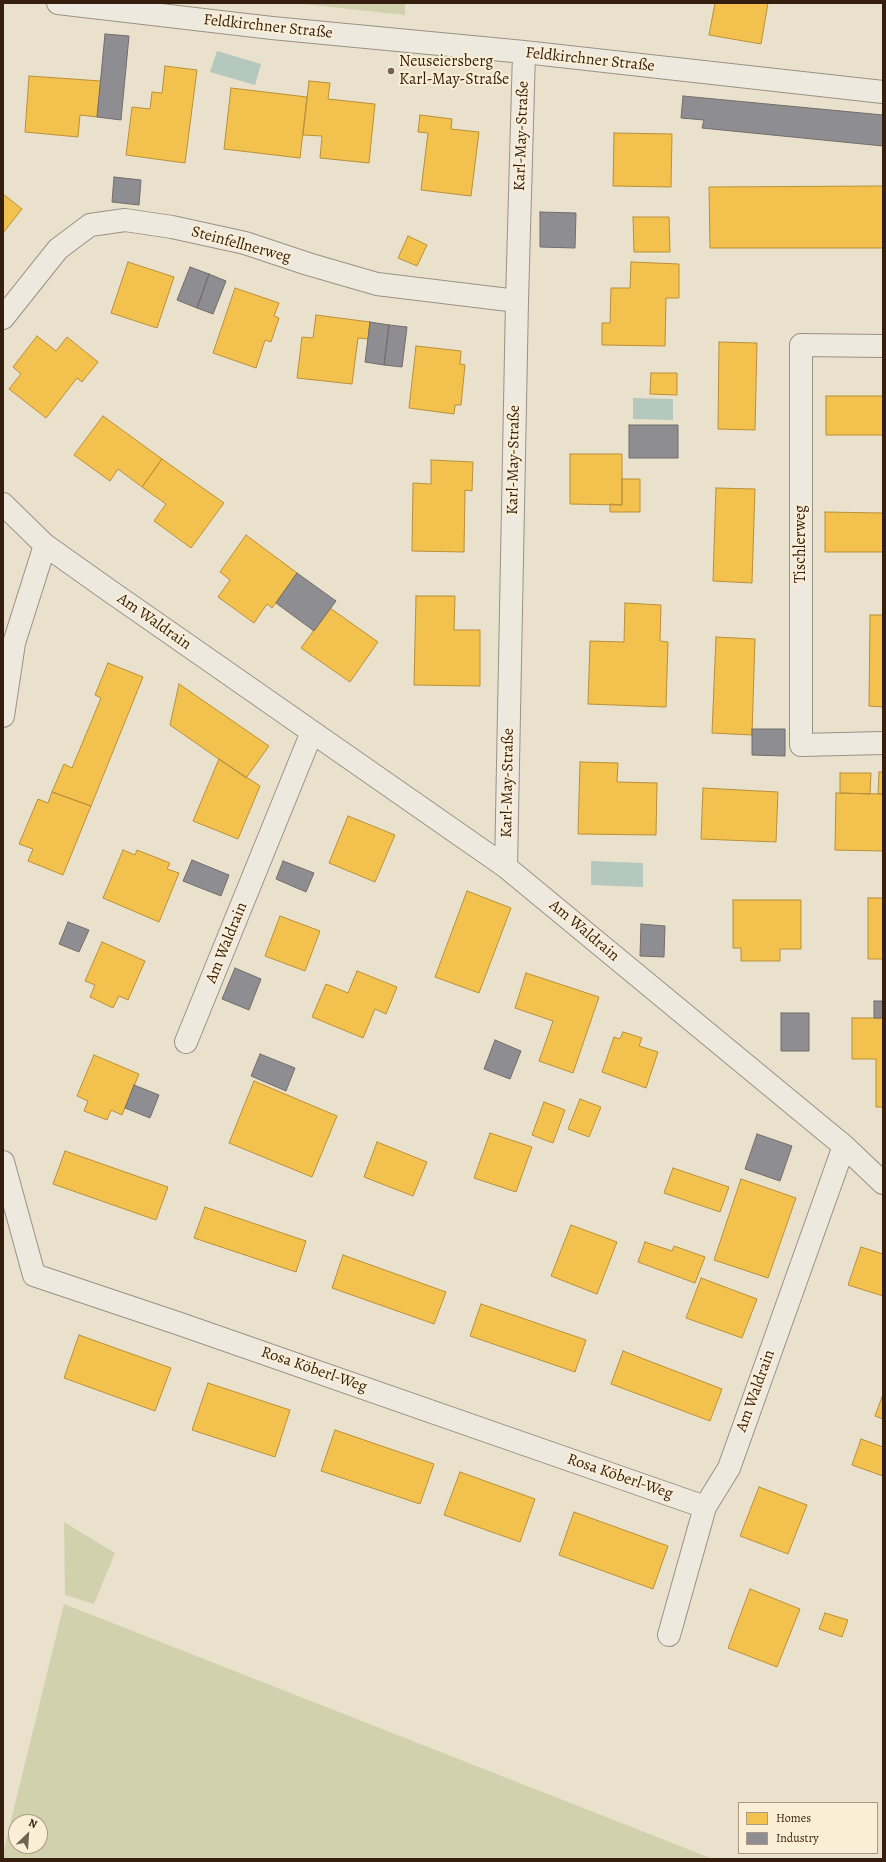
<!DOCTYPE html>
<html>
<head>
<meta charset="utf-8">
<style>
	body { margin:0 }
	#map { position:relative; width:886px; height:1862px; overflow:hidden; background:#eae1cd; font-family:Alegreya,serif }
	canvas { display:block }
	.frame { position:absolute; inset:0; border:4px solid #351e0d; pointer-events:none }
	.legend { position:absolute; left:738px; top:1802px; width:140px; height:52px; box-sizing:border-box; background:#faeed6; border:1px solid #ab9b86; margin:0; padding:5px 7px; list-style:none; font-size:12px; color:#351e0d }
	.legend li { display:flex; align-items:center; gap:8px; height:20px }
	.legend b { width:20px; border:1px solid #ab9b86 }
	.north { position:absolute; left:8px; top:1814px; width:40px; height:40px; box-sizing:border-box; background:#faeed6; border:1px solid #ab9b86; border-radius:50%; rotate:25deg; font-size:11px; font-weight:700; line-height:16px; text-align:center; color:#351e0d }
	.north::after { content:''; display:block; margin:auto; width:14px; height:18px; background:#746250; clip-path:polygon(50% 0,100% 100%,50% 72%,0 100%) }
</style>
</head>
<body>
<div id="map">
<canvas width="886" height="1862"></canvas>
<div class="frame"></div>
<ul class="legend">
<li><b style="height:11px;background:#f2c14e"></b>Homes</li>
<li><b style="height:11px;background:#8d8d92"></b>Industry</li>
</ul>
<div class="north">N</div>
</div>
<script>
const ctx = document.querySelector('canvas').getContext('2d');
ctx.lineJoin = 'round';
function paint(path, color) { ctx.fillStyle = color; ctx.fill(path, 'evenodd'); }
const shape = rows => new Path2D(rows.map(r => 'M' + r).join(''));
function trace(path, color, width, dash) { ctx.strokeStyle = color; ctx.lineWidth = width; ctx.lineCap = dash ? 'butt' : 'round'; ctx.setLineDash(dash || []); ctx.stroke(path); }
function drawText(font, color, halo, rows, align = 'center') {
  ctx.font = font + ' Alegreya,serif'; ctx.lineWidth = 4; ctx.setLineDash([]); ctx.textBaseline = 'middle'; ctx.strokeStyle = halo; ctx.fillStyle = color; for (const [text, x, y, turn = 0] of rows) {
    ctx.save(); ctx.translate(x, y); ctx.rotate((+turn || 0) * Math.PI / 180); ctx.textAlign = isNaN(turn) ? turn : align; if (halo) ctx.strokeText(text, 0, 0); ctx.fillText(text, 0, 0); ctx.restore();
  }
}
paint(shape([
	[294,3,405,3,405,15],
	[64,1522,115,1553,94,1604,65,1595],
	[64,1604,713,1859,3,1859,3,1853],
	[16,1822,40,1822,40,1846,16,1846]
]), '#d1d2ad');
paint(shape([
	[217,51,261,64,255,85,210,72],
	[633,398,673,399,673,420,633,419],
	[591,861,643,863,643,887,591,885]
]), '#b5c8be');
const homes = shape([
	[715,3,768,3,761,44,709,35,715,3],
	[165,66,197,70,185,163,126,155,132,107,150,109,152,92,162,93,165,66],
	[29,76,101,81,97,117,80,115,78,137,25,132,29,76],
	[309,81,330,83,328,99,375,104,369,163,320,158,322,136,303,135,309,81],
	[231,88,307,97,300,158,224,149,231,88],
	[420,115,452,119,451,129,479,132,471,196,421,190,428,133,418,132,420,115],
	[614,133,672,134,671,187,613,186,614,133],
	[883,186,883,248,710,248,709,187,883,186],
	[3,194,22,209,3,233,3,194],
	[633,217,669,217,670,252,634,252,633,217],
	[408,236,427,245,417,266,398,258,408,236],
	[128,262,174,277,157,328,111,313,128,262],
	[631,262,679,264,679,298,666,298,665,346,602,345,602,323,610,323,611,288,630,288,631,262],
	[235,288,279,303,274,316,279,318,271,342,265,340,256,368,213,353,235,288],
	[316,315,370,322,368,339,358,338,352,384,297,378,302,337,313,338,316,315],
	[37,336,56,351,67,337,98,362,82,382,77,378,46,418,9,389,21,374,13,367,37,336],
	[719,342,757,343,755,430,718,429,719,342],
	[416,346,461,351,460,364,465,365,461,405,455,405,454,414,409,408,416,346],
	[651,373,677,373,677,395,650,394,651,373],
	[826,396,883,396,883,435,826,435,826,396],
	[103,416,162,459,142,487,118,469,110,481,74,455,103,416],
	[570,454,622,454,622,505,570,504,570,454],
	[162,459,224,503,191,548,154,521,166,504,142,487,162,459],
	[431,460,473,462,472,491,465,490,464,552,412,551,413,483,431,484,431,460],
	[622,479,640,479,640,512,610,512,610,504,622,505,622,479],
	[716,488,755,489,752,583,713,581,716,488],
	[825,512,883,513,883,552,825,552,825,512],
	[246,535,297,573,272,608,267,604,254,623,218,597,230,580,220,572,246,535],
	[416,596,455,596,454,630,480,630,480,686,414,685,416,596],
	[625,603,661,605,660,641,668,642,666,707,588,704,590,641,624,642,625,603],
	[330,608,378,642,350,682,301,648,330,608],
	[870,615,883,615,883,707,869,706,870,615],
	[716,637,755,639,752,735,712,733,716,637],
	[108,663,143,677,91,806,52,792,64,764,72,768,101,698,95,695,108,663],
	[179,684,269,746,246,778,170,725,179,684],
	[219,759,260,786,238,839,193,821,219,759],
	[580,762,618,763,617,782,657,783,656,835,578,834,580,762],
	[879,772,883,772,883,794,878,794,879,772],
	[840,773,871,773,870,794,840,793,840,773],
	[703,788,778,792,776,842,701,839,703,788],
	[52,792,91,806,63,875,28,861,33,849,19,844,38,799,48,803,52,792],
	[836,793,883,794,883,851,835,850,836,793],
	[348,816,395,835,375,882,329,863,348,816],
	[123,850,135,855,137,850,170,863,167,869,179,873,159,922,103,898,123,850],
	[467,891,511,908,479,993,435,977,467,891],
	[868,898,883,898,883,959,868,959,868,898],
	[733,900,801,900,801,949,780,949,780,961,741,961,741,948,733,948,733,900],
	[280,916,320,931,305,971,265,956,280,916],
	[102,942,145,961,128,1000,119,996,113,1008,90,997,95,985,85,981,102,942],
	[357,971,397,987,386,1014,375,1009,363,1038,312,1017,326,984,348,993,357,971],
	[526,973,599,997,573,1073,539,1061,553,1021,515,1008,526,973],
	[852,1018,883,1018,883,1107,876,1107,876,1059,852,1059,852,1018],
	[623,1032,642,1038,639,1046,658,1052,646,1088,602,1072,614,1037,620,1039,623,1032],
	[94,1055,139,1074,122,1115,111,1110,107,1120,84,1111,88,1101,77,1096,94,1055],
	[254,1081,337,1116,312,1177,229,1143,254,1081],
	[580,1099,601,1107,589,1137,568,1129,580,1099],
	[544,1102,565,1110,553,1143,532,1135,544,1102],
	[490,1133,532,1147,516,1192,474,1178,490,1133],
	[377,1142,427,1162,413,1196,364,1177,377,1142],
	[65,1151,168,1187,156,1220,53,1184,65,1151],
	[673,1168,729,1187,720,1212,664,1193,673,1168],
	[741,1179,796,1198,768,1278,714,1260,741,1179],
	[205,1207,306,1241,296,1272,194,1238,205,1207],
	[571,1225,617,1242,597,1294,551,1276,571,1225],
	[645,1242,672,1251,674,1246,705,1257,695,1283,638,1262,645,1242],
	[861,1247,883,1254,883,1296,848,1285,861,1247],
	[343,1255,446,1292,434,1324,332,1288,343,1255],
	[701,1278,757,1299,742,1338,686,1318,701,1278],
	[481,1304,586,1340,575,1372,470,1336,481,1304],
	[79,1335,171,1368,155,1411,64,1378,79,1335],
	[623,1351,722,1389,710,1421,611,1384,623,1351],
	[208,1383,290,1410,275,1457,192,1430,208,1383],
	[883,1394,883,1419,875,1416,883,1394],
	[335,1430,434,1464,420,1504,321,1471,335,1430],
	[861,1439,883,1447,883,1476,852,1465,861,1439],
	[460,1472,535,1499,520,1542,444,1515,460,1472],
	[759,1487,807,1505,788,1554,740,1536,759,1487],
	[574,1512,668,1546,653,1589,559,1555,574,1512],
	[750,1589,800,1609,777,1667,728,1648,750,1589],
	[825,1613,848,1620,842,1637,819,1629,825,1613]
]);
paint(homes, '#f2c14e');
trace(homes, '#b9903a', 1);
const industry = shape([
	[105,34,129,36,121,120,97,117,105,34],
	[683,96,883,115,883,146,702,128,704,120,681,118,683,96],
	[114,177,141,180,139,205,112,202,114,177],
	[540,212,576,213,575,248,540,247,540,212],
	[190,267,209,274,197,308,177,300,190,267],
	[209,274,226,281,213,314,197,308,209,274],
	[370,322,389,325,384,365,365,362,370,322],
	[389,325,407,327,402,367,384,365,389,325],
	[629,425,678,425,678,458,629,458,629,425],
	[297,573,336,601,314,631,276,603,297,573],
	[752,729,785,729,785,756,752,755,752,729],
	[192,860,229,875,221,896,183,881,192,860],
	[283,861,314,873,306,892,276,879,283,861],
	[68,922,89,930,79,952,59,944,68,922],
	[641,924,665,926,664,957,640,956,641,924],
	[235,968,261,979,249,1010,222,999,235,968],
	[874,1001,883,1001,883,1018,874,1018,874,1001],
	[781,1013,809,1013,809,1051,781,1051,781,1013],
	[495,1040,521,1051,510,1079,484,1069,495,1040],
	[260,1054,295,1068,286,1091,251,1076,260,1054],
	[134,1085,159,1095,150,1118,125,1108,134,1085],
	[757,1134,792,1146,780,1181,745,1169,757,1134]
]);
paint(industry, '#8d8d92');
trace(industry, '#736c6a', 1);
const minor = shape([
	[58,3,272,28,524,52,883,92],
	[3,318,58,249,90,225,125,220,172,227,245,243,308,264,377,284,517,301],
	[883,346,801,345,801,745,883,743],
	[3,504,45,545,107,589,506,867,844,1146,883,1183],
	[3,716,14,643,45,545],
	[506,867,517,301,524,52],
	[186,1042,312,732],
	[3,1162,34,1275,180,1324,705,1507],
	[669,1635,705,1507,729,1468,844,1146]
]);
trace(minor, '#9a9184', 24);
trace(minor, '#ede9df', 22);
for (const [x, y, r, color] of [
	[391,71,4,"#746250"]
]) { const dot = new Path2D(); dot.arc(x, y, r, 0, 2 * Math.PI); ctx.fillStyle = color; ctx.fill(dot); trace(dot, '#faeed6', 1.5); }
drawText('16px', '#351e0d', '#faeed6', [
	["Feldkirchner Straße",268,27,6],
	["Feldkirchner Straße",590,60,6],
	["Karl-May-Straße",522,136,-88],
	["Steinfellnerweg",241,245,15],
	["Karl-May-Straße",514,460,-89],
	["Tischlerweg",801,544,-90],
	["Am Waldrain",154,622,35],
	["Karl-May-Straße",508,783,-89],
	["Am Waldrain",584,931,40],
	["Am Waldrain",227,943,-68],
	["Rosa Köberl-Weg",314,1370,19],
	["Am Waldrain",756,1391,-70],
	["Rosa Köberl-Weg",620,1477,19]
]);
drawText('16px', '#351e0d', '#faeed6', [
	["Neuseiersberg",399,62],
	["Karl-May-Straße",399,80]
], 'left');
</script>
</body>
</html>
